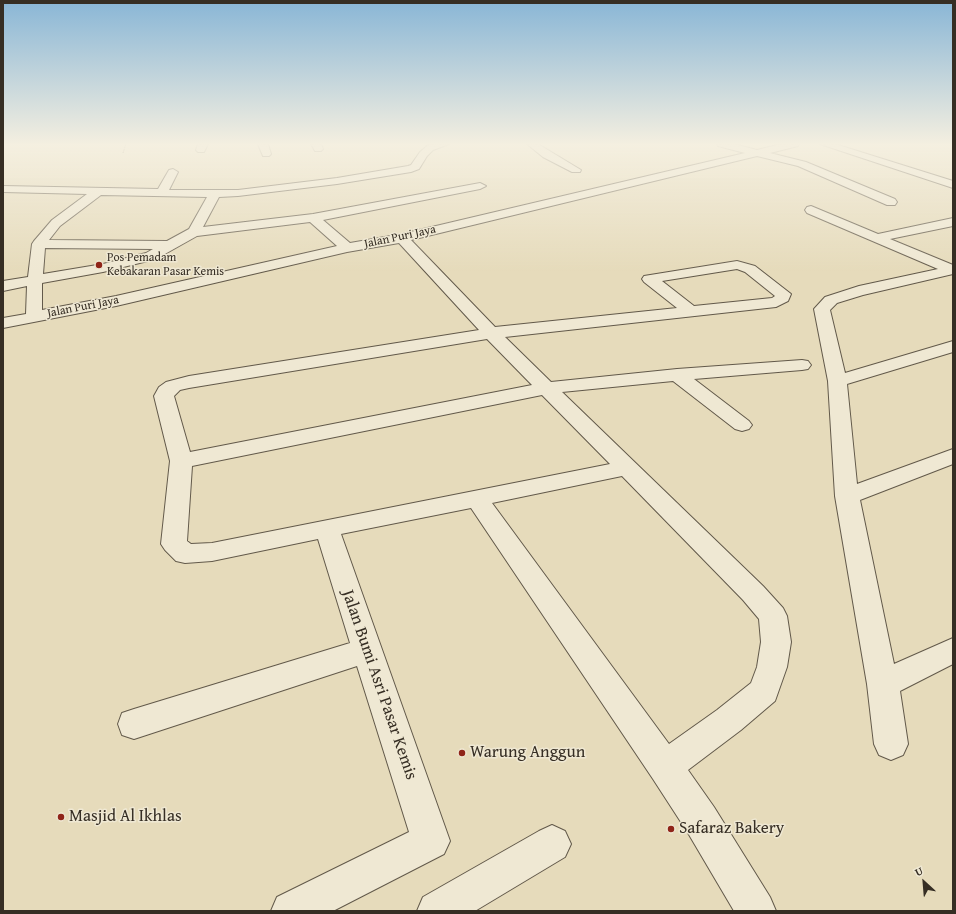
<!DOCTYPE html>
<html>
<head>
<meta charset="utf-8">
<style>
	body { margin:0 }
	#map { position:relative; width:956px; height:914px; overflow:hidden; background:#e6dbbb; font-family:"Gentium Book Plus",serif }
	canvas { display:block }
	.frame { position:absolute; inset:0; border:4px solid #362e24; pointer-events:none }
	.north { position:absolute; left:904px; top:862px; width:40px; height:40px; -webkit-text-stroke:3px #efe8d3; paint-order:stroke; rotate:334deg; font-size:11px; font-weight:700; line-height:16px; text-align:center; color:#362e24 }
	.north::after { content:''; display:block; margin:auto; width:14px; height:18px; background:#362e24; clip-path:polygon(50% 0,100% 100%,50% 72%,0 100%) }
</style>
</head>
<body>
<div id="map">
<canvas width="956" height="914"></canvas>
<div class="frame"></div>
<div class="north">U</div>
</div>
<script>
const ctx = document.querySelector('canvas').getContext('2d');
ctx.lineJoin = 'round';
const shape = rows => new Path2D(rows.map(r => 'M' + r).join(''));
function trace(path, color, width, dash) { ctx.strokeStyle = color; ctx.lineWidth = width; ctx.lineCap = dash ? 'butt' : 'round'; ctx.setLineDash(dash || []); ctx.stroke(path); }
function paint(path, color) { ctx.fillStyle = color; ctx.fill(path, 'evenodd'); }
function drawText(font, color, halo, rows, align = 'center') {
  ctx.font = font + ' "Gentium Book Plus",serif'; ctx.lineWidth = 3; ctx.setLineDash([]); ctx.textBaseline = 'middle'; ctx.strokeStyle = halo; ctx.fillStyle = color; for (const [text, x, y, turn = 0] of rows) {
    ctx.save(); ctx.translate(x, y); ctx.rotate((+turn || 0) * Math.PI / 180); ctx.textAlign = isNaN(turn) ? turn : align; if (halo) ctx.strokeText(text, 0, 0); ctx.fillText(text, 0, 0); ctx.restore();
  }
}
const minor = shape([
	[198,144,208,144,204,152,198,152,196,150,198,144],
	[258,144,268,144,271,154,269,156,263,156,258,144],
	[311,144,321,144,323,149,321,151,315,151,311,144],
	[432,144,449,144,433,150,427,156,419,169,411,172,337,184,238,196,219,197,203,227,313,214,480,183,486,186,480,189,323,220,350,243,402,234,745,153,718,146,717,144,734,144,757,150,781,144,799,144,798,146,770,153,806,162,895,199,897,202,895,205,887,205,798,166,757,156,411,240,495,327,677,308,644,282,642,279,644,276,737,261,755,266,791,294,788,301,776,307,505,337,551,382,677,369,802,360,808,361,811,365,808,369,802,370,694,379,749,421,752,425,749,429,742,431,735,429,673,381,562,392,763,586,783,608,787,616,791,642,787,667,775,701,741,730,688,770,714,807,770,897,776,911,734,911,688,833,653,779,471,508,341,534,450,841,444,854,333,911,271,911,277,897,409,832,357,666,134,739,122,735,118,724,122,713,134,709,350,643,318,539,212,561,185,563,176,561,165,550,161,544,170,461,154,396,159,387,166,382,189,376,479,330,399,243,347,252,116,306,3,328,3,318,26,314,27,286,3,291,3,281,28,277,32,244,34,241,52,220,87,194,3,192,3,186,158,189,169,170,173,169,178,172,169,190,238,190,337,178,408,166,411,165,420,152,427,146,432,144],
	[101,195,207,197,189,229,167,241,49,240,60,226,101,195],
	[310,222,337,246,116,296,42,310,42,283,103,272,156,259,197,236,310,222],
	[45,248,153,249,146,253,103,264,43,274,45,248],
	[737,269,745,272,775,296,772,298,694,306,662,281,737,269],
	[487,339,532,385,190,452,174,396,180,390,189,388,487,339],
	[542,395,610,464,212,543,191,544,187,541,192,466,542,395],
	[622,476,743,600,759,619,761,642,757,667,751,683,717,710,669,744,492,503,622,476],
	[527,144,538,144,581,170,580,172,572,172,543,157,527,144],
	[820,144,835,144,953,181,953,188,820,144],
	[811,206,878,234,953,218,953,226,890,239,953,265,953,274,863,295,837,303,830,310,845,373,953,341,953,352,847,384,857,484,953,449,953,464,860,500,894,664,953,638,953,664,900,691,908,744,903,755,891,760,879,755,874,744,867,684,835,496,828,381,814,309,825,297,859,286,938,269,807,213,805,210,807,207,811,206],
	[552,825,565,831,571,844,565,857,475,911,417,911,423,897,539,831,552,825]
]);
trace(minor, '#62594a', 2);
trace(shape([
	[123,153,126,144]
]), '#362e24', 1, [1.5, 1]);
paint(minor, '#efe8d3');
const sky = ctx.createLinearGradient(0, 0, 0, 272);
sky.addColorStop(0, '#89b6d6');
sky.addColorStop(0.53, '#f4efe0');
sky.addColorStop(1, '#f4efe000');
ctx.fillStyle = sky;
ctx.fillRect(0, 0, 956, 272);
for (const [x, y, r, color] of [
	[99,265,4,"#8f2418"],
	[462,753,4,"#8f2418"],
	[61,817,4,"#8f2418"],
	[671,829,4,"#8f2418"]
]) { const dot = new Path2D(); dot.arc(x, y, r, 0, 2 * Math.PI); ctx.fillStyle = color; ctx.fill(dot); trace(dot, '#efe8d3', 1.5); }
drawText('12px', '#362e24', '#efe8d3', [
	["Jalan Puri Jaya",400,237,-12],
	["Jalan Puri Jaya",83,307,-11]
]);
drawText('12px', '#362e24', '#efe8d3', [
	["Pos Pemadam",107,258],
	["Kebakaran Pasar Kemis",107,272]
], 'left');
drawText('17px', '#362e24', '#efe8d3', [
	["Jalan Bumi Asri Pasar Kemis",379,685,71]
]);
drawText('17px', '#362e24', '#efe8d3', [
	["Warung Anggun",470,753],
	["Masjid Al Ikhlas",69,817],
	["Safaraz Bakery",679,829]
], 'left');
</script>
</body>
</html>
